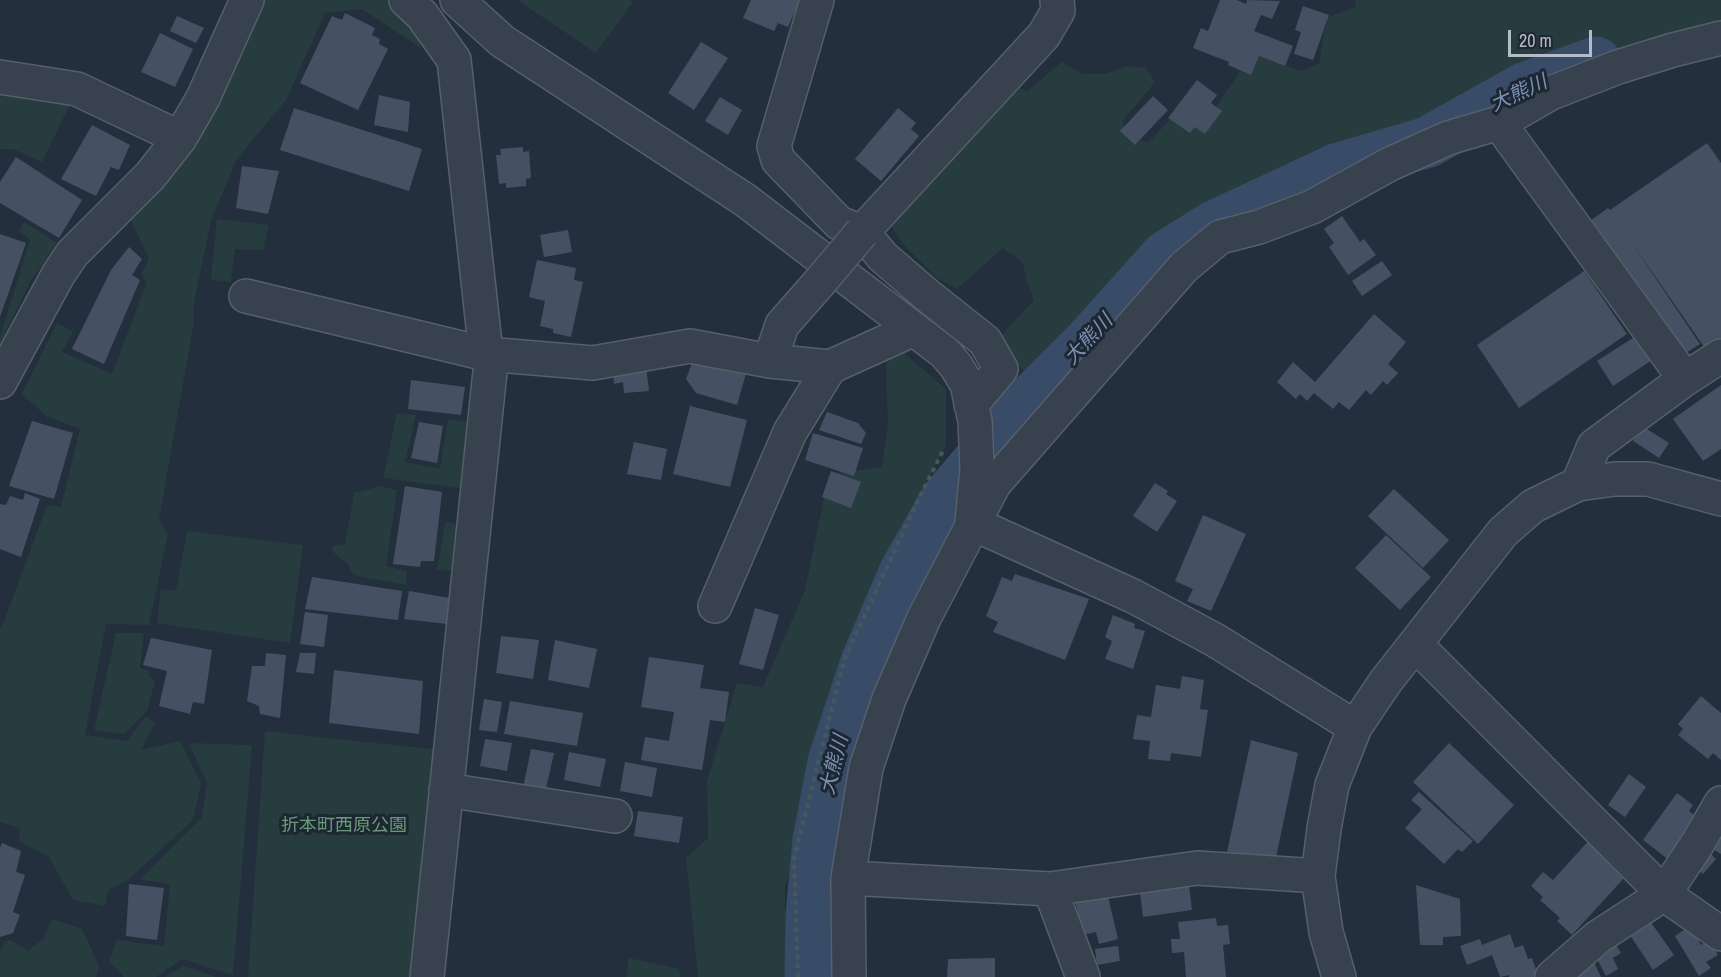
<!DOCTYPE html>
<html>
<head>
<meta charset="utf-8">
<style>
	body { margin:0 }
	#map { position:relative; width:1721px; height:977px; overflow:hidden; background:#242f3e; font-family:"Archivo Narrow",sans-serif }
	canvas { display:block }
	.scale { position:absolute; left:1508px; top:30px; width:84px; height:27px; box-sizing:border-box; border:3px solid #b4bcc9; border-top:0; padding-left:8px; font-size:18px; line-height:21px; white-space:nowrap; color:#b4bcc9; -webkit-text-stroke:4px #1d2633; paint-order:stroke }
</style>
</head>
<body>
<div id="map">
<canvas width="1721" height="977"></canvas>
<div class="scale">20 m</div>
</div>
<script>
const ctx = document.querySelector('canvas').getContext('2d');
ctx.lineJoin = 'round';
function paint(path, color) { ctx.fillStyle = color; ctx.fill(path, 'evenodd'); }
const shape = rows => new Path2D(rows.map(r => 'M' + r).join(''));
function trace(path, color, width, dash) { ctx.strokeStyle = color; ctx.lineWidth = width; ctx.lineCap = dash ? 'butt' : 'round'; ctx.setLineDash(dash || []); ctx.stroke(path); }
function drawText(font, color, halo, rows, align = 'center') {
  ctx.font = font + ' "Archivo Narrow","Noto Sans JP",sans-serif'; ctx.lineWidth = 6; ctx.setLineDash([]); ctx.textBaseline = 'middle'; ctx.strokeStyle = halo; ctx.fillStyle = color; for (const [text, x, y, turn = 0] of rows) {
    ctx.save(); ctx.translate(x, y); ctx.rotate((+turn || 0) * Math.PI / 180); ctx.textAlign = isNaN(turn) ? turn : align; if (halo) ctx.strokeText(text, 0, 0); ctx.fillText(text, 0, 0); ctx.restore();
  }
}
paint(shape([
	[263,0,390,0,424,37,419,47,362,9,325,13,286,100,236,160,211,221,194,302,193,328,159,519,168,534,149,625,106,624,85,735,127,741,146,716,155,723,141,750,180,741,201,784,193,820,129,879,108,890,105,906,73,900,49,857,19,841,20,828,0,822,0,628,5,619,47,505,61,507,80,429,46,416,22,394,57,323,73,332,62,352,112,374,147,282,141,274,149,259,129,216,192,152],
	[517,0,630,0,633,2,596,53],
	[1356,0,1721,0,1721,31,1334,177,1218,231,1126,311,1083,340,1039,384,992,345,1034,300,1027,281,1023,263,1003,248,957,289,937,278,903,244,889,223,1016,87,1027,91,1062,62,1082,74,1104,74,1127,66,1146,68,1155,82,1122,122,1127,135,1148,143,1177,112,1202,128,1252,54,1301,71,1319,64,1324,31,1329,17,1355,7],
	[0,95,69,106,42,162,13,149,0,149],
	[217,219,269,225,263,250,235,249,231,282,211,280],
	[24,222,57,243,30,282,0,344,0,337,30,240,19,231],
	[885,337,946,389,946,445,870,592,785,887,785,977,698,977,686,858,708,838,707,781,737,683,763,687,805,590,829,474,882,467,888,425],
	[397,413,416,415,405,462,440,469,448,419,475,423,468,489,383,478],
	[381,486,397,490,386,566,407,571,406,585,353,575,348,564,333,552,333,546,345,544,354,493],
	[445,522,463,525,458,571,437,570],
	[187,531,303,545,290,643,157,623,161,589,176,591],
	[116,633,144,633,140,668,149,671,148,675,155,681,147,711,124,734,94,730],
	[265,731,440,750,412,977,248,977],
	[189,743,252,745,233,975,182,959,156,977,124,977,109,961,117,940,164,946,170,884,140,879,202,817,207,783],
	[52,919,82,929,99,965,96,977,0,977,0,952,5,941,11,940,28,951,44,938],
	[629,958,679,969,680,977,626,977],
	[183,966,216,977,165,977]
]), '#263c3f');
trace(shape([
	[810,977,811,915,818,840,833,762,866,662,904,573,946,499,1026,405,1089,342,1166,256,1216,225,1336,169,1428,142,1524,88,1596,62]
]), '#394c67', 51);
paint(shape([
	[751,0,800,0,788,27,778,23,774,31,743,18],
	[1220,0,1237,0,1246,4,1247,0,1280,1,1272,19,1261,15,1254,31,1293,46,1285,66,1259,56,1251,75,1228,65,1229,62,1193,48,1201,28,1208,31],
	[1303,6,1329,15,1313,60,1294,54,1301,32,1295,30],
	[345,13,375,28,372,35,380,39,379,44,388,49,358,110,300,83,332,16,342,20],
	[177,16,204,28,196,43,170,31],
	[160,33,193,49,175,87,141,72],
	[701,42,728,58,694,110,668,93],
	[1197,80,1217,95,1211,103,1222,111,1205,134,1195,127,1190,133,1168,118],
	[379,95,410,102,408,132,374,125],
	[1153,96,1168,110,1135,145,1120,131],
	[720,97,742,110,728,135,705,121],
	[294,108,422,149,409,191,280,150],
	[898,108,916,123,911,129,919,136,881,181,855,159],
	[92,125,130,145,119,170,111,167,96,196,61,179],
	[1707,143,1721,163,1721,341,1707,351,1627,236,1700,344,1681,356,1590,221,1608,208,1610,210],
	[523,147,523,152,529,151,531,178,526,179,526,186,506,188,506,183,499,184,496,155,501,155,500,149],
	[16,157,82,200,59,238,0,203,0,182],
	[242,166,279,171,268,214,236,208],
	[1342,216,1360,242,1364,239,1376,255,1348,275,1329,247,1334,243,1324,229],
	[568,230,572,252,544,257,540,235],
	[0,234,26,243,0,317],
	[129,247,142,259,132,275,140,280,104,364,72,349,111,270],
	[537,260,576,268,574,280,583,282,571,337,553,333,553,329,540,326,545,301,529,297],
	[1382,261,1392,275,1362,296,1352,281],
	[1584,271,1627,334,1519,408,1477,345],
	[1374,314,1406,342,1388,364,1398,373,1387,385,1383,381,1371,395,1366,390,1349,410,1339,402,1333,409,1314,393,1307,401,1300,394,1296,399,1277,382,1293,362,1315,382],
	[1636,336,1652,360,1613,386,1597,361],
	[694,358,746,373,737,405,696,393,686,379],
	[646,366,649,391,624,393,623,382,614,384,613,369],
	[411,380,465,387,461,415,408,409],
	[1721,385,1721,449,1703,461,1673,419],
	[690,406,747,420,730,487,673,474],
	[827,412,858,423,866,433,861,444,819,430],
	[32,421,73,433,54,499,9,486],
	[419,422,443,426,437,463,411,458],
	[1642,426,1669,443,1659,458,1633,441],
	[813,433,863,448,854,476,805,460],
	[634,442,667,449,661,480,627,474],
	[831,471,861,482,851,508,822,497],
	[1155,483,1168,491,1166,494,1177,501,1157,532,1133,516],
	[405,486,442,492,434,561,421,561,420,567,393,564],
	[1394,489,1449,540,1423,568,1368,516],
	[25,493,40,499,21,557,0,549,0,504,6,505,10,496,23,500],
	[1203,515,1246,534,1211,611,1187,601,1193,589,1175,581],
	[1386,535,1431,577,1400,610,1355,568],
	[1015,574,1089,599,1065,660,993,632,998,622,986,616,1002,577,1012,581],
	[312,577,402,591,398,620,305,609],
	[409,591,450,598,447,624,404,619],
	[755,608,779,615,763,670,739,664],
	[305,612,328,615,324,647,300,644],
	[1113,615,1135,624,1134,628,1145,631,1133,669,1105,659,1112,641,1105,637],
	[501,636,539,640,533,679,496,673],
	[151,638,212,650,204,704,193,702,190,714,159,706,167,671,143,665],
	[555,640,597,649,589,688,548,680],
	[266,653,286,655,280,718,260,714,259,706,247,701,252,666,265,666],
	[300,653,316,653,314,674,296,672],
	[649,657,704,665,700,688,729,692,725,722,710,720,702,770,641,760,645,737,669,741,674,712,641,707],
	[334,670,423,681,419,734,329,723],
	[1182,676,1204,680,1200,709,1208,710,1201,757,1171,753,1170,761,1148,759,1150,741,1133,739,1137,715,1151,717,1156,685,1180,689],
	[1701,696,1721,713,1721,760,1713,753,1708,759,1678,735,1683,729,1678,724],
	[484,699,502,702,497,732,479,730],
	[510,701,583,713,577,746,504,734],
	[485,739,512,743,507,771,480,766],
	[1251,740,1298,753,1275,862,1227,852],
	[1449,743,1514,805,1478,844,1413,782],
	[531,749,554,753,545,793,523,788],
	[569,752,606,759,600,787,564,780],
	[625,762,657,768,652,797,620,791],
	[1629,774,1646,787,1625,817,1608,805],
	[1419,792,1473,841,1462,852,1458,849,1444,864,1405,828,1422,809,1411,800],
	[1677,793,1693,805,1689,811,1699,819,1669,860,1643,840],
	[638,811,683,817,679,843,634,836],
	[1721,835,1721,854,1709,847],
	[1591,838,1611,857,1608,861,1625,877,1572,935,1557,921,1560,918,1540,900,1543,897,1531,886,1543,872,1553,880],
	[2,843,21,851,16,872,25,875,13,912,20,915,13,933,0,937,0,848],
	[1706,850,1716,859,1703,874,1693,865],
	[1188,878,1192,910,1143,917,1139,885],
	[129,884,164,888,157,940,126,936],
	[1416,885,1460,899,1461,936,1443,937,1443,945,1420,945],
	[1106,888,1118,939,1099,944,1096,932,1083,935,1074,896],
	[1216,918,1217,926,1228,925,1230,944,1223,945,1226,977,1186,977,1184,952,1172,953,1171,939,1180,939,1178,922],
	[1650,921,1674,955,1653,970,1630,935],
	[1690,926,1701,945,1709,940,1718,955,1706,962,1711,968,1699,976,1675,936],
	[1510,934,1515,948,1523,945,1528,959,1532,958,1538,975,1533,977,1509,977,1509,975,1500,977,1492,955,1467,965,1460,946,1480,939,1482,945],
	[1616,945,1621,953,1613,958,1618,969,1606,976,1595,955],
	[1118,946,1120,961,1097,965,1095,949],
	[995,958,995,977,947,977,948,959],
	[1592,958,1601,977,1577,977]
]), '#455162');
const minor = shape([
	[406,0,422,15,454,60,486,354,491,362,427,977],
	[457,0,502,41,745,200,945,353,956,366,967,384,975,421,977,469,972,523,1133,596,1215,640,1355,727],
	[817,0,774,146,778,160,839,223,862,232],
	[0,77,77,89,180,138],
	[1499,123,1685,379],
	[246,296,486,354,593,363,690,346,770,361,830,367,914,329],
	[770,361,782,325,819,283],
	[0,382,58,275,72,254,150,176,180,138,203,98,247,0],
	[971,405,1001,369,985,341,927,295,883,257,862,232,1044,35,1058,11,1057,0],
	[1578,484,1594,446,1685,379,1721,356],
	[715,606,790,432,830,367],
	[1415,644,1664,894,1721,934],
	[446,790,615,816],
	[848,878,1050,889,1197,868,1318,876],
	[1050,889,1083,977],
	[849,977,848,878,866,768,889,699,924,618,994,484,1184,267,1220,237,1259,227,1312,207,1390,164,1448,138,1499,123,1551,93,1618,67,1673,50,1721,38],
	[1339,977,1326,932,1318,876,1324,829,1332,785,1355,727,1386,681,1503,532,1533,506,1578,484,1615,479,1648,479,1721,499],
	[1552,977,1598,937,1664,894,1696,846,1721,803]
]);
trace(minor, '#565f6c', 36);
trace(shape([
	[798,977,794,859,844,660,918,500,944,449]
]), '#44595c', 4, [4.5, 4.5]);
trace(minor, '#38414e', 33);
const minorBridge = shape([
	[819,283,862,232]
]);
trace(minorBridge, '#565f6c', 36, []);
trace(minorBridge, '#38414e', 33);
drawText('18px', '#6b9a76', '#1d2633', [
	["折本町西原公園",344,826]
]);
drawText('italic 20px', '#7c92b1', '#1d2633', [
	["大熊川",1519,94,-25],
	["大熊川",1089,340,-47],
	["大熊川",835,765,-76]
]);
</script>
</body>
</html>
